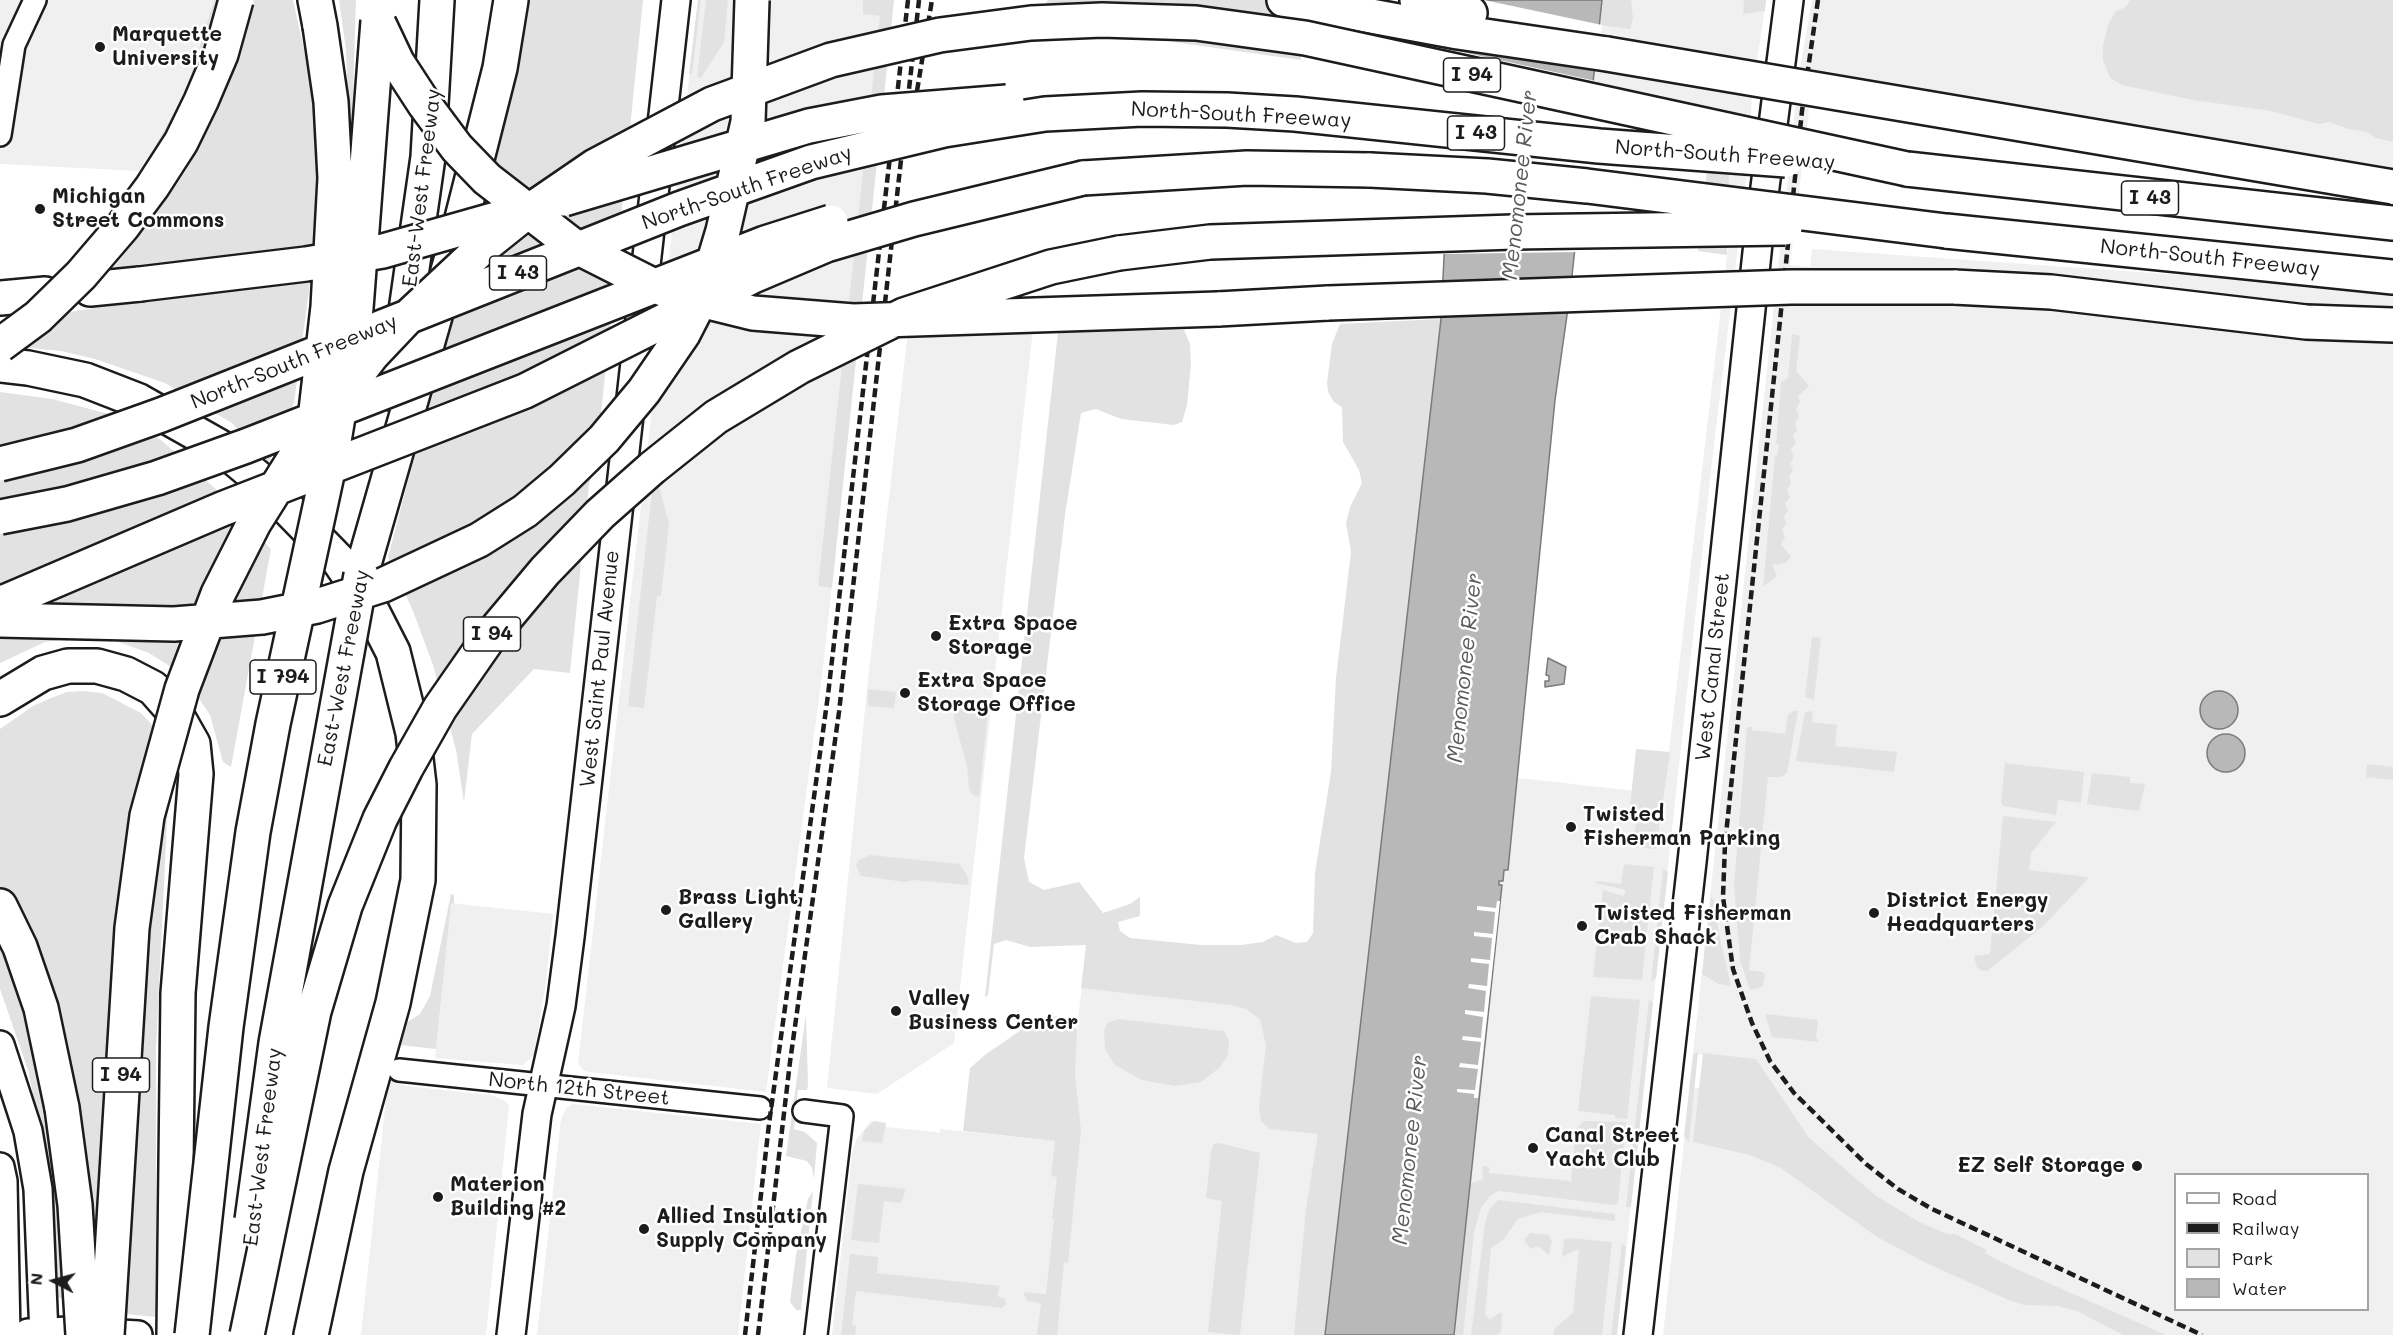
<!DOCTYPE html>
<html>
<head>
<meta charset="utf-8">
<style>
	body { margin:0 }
	#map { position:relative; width:2393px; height:1335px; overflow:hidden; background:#fff; font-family:Mali,sans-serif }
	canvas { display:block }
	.legend { position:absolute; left:2174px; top:1173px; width:195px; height:138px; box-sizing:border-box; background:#fff; border:2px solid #a4a4a4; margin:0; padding:8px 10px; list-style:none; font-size:18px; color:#1c1c1c }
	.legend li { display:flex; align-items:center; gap:12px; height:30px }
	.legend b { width:30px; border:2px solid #a4a4a4 }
	.north { position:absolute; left:24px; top:1251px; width:60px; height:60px; -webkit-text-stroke:4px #fff; paint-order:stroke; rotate:276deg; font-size:16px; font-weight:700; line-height:24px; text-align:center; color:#1c1c1c }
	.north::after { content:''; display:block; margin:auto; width:21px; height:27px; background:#1c1c1c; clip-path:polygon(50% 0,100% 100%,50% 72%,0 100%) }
</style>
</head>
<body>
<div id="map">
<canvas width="2393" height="1335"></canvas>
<ul class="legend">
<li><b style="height:8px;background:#fff"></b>Road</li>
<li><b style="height:8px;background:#1c1c1c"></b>Railway</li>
<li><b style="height:16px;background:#e2e2e2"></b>Park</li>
<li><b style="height:16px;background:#b8b8b8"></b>Water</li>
</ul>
<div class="north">N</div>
</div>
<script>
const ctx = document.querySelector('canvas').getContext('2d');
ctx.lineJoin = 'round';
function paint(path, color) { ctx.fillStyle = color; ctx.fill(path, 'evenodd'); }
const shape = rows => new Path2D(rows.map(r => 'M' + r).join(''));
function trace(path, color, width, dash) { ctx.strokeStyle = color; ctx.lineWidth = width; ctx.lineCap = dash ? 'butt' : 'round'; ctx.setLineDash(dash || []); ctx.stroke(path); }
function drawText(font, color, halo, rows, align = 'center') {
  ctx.font = font + ' Mali,sans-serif'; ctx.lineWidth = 5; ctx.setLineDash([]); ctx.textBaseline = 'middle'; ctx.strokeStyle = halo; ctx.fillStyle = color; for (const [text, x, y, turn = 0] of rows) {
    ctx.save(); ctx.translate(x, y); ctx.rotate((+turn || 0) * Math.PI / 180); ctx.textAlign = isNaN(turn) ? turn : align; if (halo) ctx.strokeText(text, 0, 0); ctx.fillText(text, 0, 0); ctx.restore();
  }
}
paint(shape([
	[0,0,214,0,185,93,140,171,0,164],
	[698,0,894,0,823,668,766,1092,589,1072,582,1069,578,1063],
	[1602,0,1766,0,1752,96,1749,155,1713,453,1617,1335,1454,1335,1502,886,1499,885,1499,880,1503,880,1504,870,1508,870,1518,778,1664,794,1728,248,1731,138,1590,105],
	[1812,0,2393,0,2393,175,1813,76,1790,265,1810,267,1812,249,2393,290,2393,1335,1663,1335,1690,1087,1779,1097,1756,1059,1693,1054,1799,74],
	[2176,1174,2368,1174,2368,1310,2176,1310],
	[909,323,1033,329,954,1043,877,1094,827,1088,867,689],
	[451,903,553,914,546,982,534,1055,523,1065,435,1058],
	[1087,945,1367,973,1325,1335,832,1335,852,1154,856,1140,871,1121,886,1123,886,1127,935,1132,940,1133,940,1129,1063,1142],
	[388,1080,405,1086,491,1095,504,1100,509,1106,486,1335,361,1335],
	[573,1104,761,1124,738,1335,537,1335,561,1119,566,1108]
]), '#f0f0f0');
paint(shape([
	[214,0,226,0,215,40,153,170,65,270,129,191,185,93],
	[253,0,293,0,307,63,318,148,319,215,294,403,269,463,232,423,165,383,95,359,61,351,0,345,0,324,124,303,114,267,152,220,185,172,212,121,244,38,254,6],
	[339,0,356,0,352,127,349,127,346,50],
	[526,0,643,0,597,454,589,485,570,673,534,669,472,734,464,802,456,750,433,665,413,611,388,557,495,151],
	[698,0,701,0,692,74,689,74],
	[706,0,728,0,724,42,701,78,697,77],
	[863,0,894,0,832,588,818,586,880,16,863,14],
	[1048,0,1309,0,1301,60,1173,42,1046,4],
	[1602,0,1631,0,1633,18,1630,29,1599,25],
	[1744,0,1766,0,1765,11,1743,14],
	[2130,0,2393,0,2393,142,2376,138,2367,132,2348,129,2329,122,2319,124,2271,111,2193,100,2122,85,2110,78,2103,60,2103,45,2108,25,2116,11,2126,7],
	[1708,161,1730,163,1727,255,1698,251],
	[1441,319,1325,1335,1294,1335,1306,1209,1318,1134,1270,1129,1261,1121,1259,1106,1266,1045,1260,1019,1246,1009,1231,1005,1081,988,1086,945,1030,947,1006,940,994,944,988,995,985,997,1058,332,1184,330,1190,344,1191,364,1187,405,1182,422,1174,425,1121,419,1096,409,1081,413,1065,515,1024,858,1029,882,1044,890,1079,882,1103,913,1130,904,1140,897,1140,916,1118,922,1120,931,1130,938,1201,945,1241,945,1263,942,1276,935,1296,943,1307,942,1313,933,1315,873,1331,772,1336,678,1351,552,1346,523,1350,507,1362,483,1359,470,1343,442,1342,407,1334,402,1328,392,1327,383,1332,344,1340,324],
	[1792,334,1800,336,1796,371,1809,386,1798,396,1800,402,1796,409,1799,416,1795,423,1797,430,1793,436,1796,443,1791,449,1794,457,1790,463,1793,470,1789,476,1791,483,1787,490,1790,497,1785,503,1788,510,1784,517,1786,524,1782,530,1785,537,1781,544,1791,557,1785,563,1772,565,1777,576,1763,587,1775,456,1777,456,1779,445,1776,444,1781,382,1788,378],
	[0,392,52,399,120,417,161,440,219,492,271,549,231,767,223,762,210,715,194,691,168,665,149,653,116,641,81,637,45,642,0,663],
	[653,482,658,483,669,524,661,596,657,596,644,708,628,706],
	[1812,637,1821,638,1814,700,1805,697],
	[868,689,896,692,894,708,868,706],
	[84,691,102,693,141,713,155,728,170,761,156,1048,156,1317,77,1309,69,1300,56,1297,52,1207,44,1148,28,1070,0,989,0,729,33,706,51,698,67,692],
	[954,699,989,702,979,797,973,795,969,789,967,766,954,719],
	[1793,711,1798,711,1787,773,1781,777,1768,777,1749,970,1763,972,1765,976,1762,987,1750,990,1740,960,1734,885,1747,727,1752,727,1752,730,1785,734,1788,715],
	[1813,711,1812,722,1837,725,1835,746,1897,752,1894,772,1796,761,1805,712],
	[1636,749,1670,752,1656,849,1626,846,1626,840,1632,839,1636,827,1634,818,1629,816],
	[2005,763,2084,772,2081,803,2058,800,2056,815,2003,806,2001,802],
	[2367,764,2393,767,2393,780,2366,777],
	[2092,773,2130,777,2130,783,2145,784,2139,811,2087,804],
	[2003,816,2056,822,2031,853,2029,870,2088,877,2087,880,2042,927,1987,971,1982,971,1977,968,1974,956,1990,954],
	[870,855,959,864,967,875,969,885,913,880,905,882,861,876,856,865,859,860],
	[1624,864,1654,867,1642,980,1593,977,1603,890,1623,896,1626,890,1596,883,1597,881,1621,884],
	[1663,869,1668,872,1656,978,1651,981],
	[451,894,454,895,454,903,451,904,436,1049,400,1045,406,1023,420,1014,430,996],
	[1711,897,1715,902,1719,934,1731,986,1719,984,1702,974],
	[1591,996,1640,1000,1627,1119,1615,1118,1615,1115,1578,1111],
	[1649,1000,1653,1003,1631,1207,1626,1207],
	[806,1014,808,1085,807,1090,798,1090,794,1129,805,1132,817,1143,814,1179,812,1168,807,1161,786,1156],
	[1765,1014,1818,1020,1816,1037,1819,1042,1772,1037],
	[1055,1016,1070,1020,1077,1030,1075,1076,1081,1130,1068,1263,1064,1262,1057,1335,1037,1335,1041,1303,1027,1301,1024,1295,1024,1292,1046,1294,1054,1219,1052,1218,1057,1177,1051,1176,1055,1141,963,1131,970,1068,986,1054,1030,1024],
	[1118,1019,1224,1031,1229,1041,1228,1055,1219,1068,1201,1082,1175,1086,1142,1080,1115,1065,1105,1049,1104,1031,1107,1023],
	[1698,1052,1689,1142,1684,1136,1693,1054],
	[1703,1053,1756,1059,1809,1138,1875,1195,1919,1222,1947,1234,1955,1234,1987,1250,1985,1253,2001,1262,2166,1335,2123,1335,2077,1311,2058,1306,2024,1305,2011,1301,1926,1263,1877,1237,1781,1168,1750,1155,1693,1142],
	[874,1121,886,1123,882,1143,862,1141,864,1131],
	[1584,1121,1626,1122,1618,1203,1614,1205,1499,1191,1490,1196,1481,1208,1474,1232,1463,1335,1454,1335,1469,1184,1483,1179,1482,1166,1489,1167,1489,1173,1571,1181,1576,1129],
	[1219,1143,1260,1153,1240,1335,1208,1332,1222,1201,1206,1198,1211,1151,1214,1144],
	[858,1184,906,1189,901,1203,884,1201,879,1243,851,1240],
	[813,1191,801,1310,796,1310,790,1302,796,1255,808,1199],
	[1498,1200,1615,1214,1615,1221,1541,1212,1518,1219,1503,1240,1491,1248,1485,1314,1490,1320,1499,1313,1502,1313,1501,1332,1497,1335,1471,1335,1485,1223,1489,1210],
	[1530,1233,1548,1235,1552,1241,1549,1255,1538,1246,1531,1249,1524,1240],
	[1569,1238,1612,1242,1602,1335,1553,1335,1555,1328,1573,1313,1579,1249,1562,1257,1564,1240],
	[1622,1244,1626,1247,1617,1335,1611,1335],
	[850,1254,878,1257,877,1273,1000,1286,997,1296,1005,1299,1006,1304,1002,1308,856,1291,852,1325,856,1326,855,1335,841,1335]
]), '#e2e2e2');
const water = shape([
	[1450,0,1602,0,1570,294,1555,400,1508,870,1504,870,1503,881,1499,881,1499,885,1502,885,1454,1335,1325,1335,1441,319,1451,113,1450,0],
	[1548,658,1566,667,1564,684,1545,687,1545,681,1549,681,1549,676,1546,675,1548,658],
	'2200 710a19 19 0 1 1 38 0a19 19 0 1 1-38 0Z',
	'2207 753a19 19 0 1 1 38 0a19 19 0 1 1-38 0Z'
]);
paint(water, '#b8b8b8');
trace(water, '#7a7a7a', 1.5);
paint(shape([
	[1447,0,1484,0,1602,25,1597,66,1488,49],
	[1448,49,1596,81,1577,252,1443,254,1448,113],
	[1497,901,1500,901,1478,1098,1474,1098,1474,1094,1457,1092,1457,1089,1475,1090,1478,1069,1459,1067,1460,1063,1478,1065,1481,1042,1462,1040,1463,1036,1481,1038,1483,1017,1465,1014,1465,1010,1484,1012,1486,991,1468,988,1469,984,1487,986,1489,964,1471,962,1471,958,1490,960,1492,938,1474,936,1474,932,1493,934,1495,912,1477,910,1477,906,1496,908]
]), '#fff');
const minor = shape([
	[0,135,14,45,35,0],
	[399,1070,760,1108],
	[804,1111,842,1116,816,1335]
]);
const tertiary = shape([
	[0,1045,28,1131,38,1189,44,1335],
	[0,1167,3,1181,6,1335],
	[28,1333,69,1331,138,1335],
	[511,1335,537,1114,561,1006,570,937,676,0],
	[1638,1335,1692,862,1759,234,1789,0]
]);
const motorway = shape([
	[315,0,320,26],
	[1284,0,1458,32,1607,54],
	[1417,0,1470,13],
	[1907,169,2393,223],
	[1083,178,1247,168,1370,170],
	[1946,231,2393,277],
	[1119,253,1210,242,1513,232],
	[1954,287,2051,292,2306,322,2393,325],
	[90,289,140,284],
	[0,298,45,294],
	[1218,309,1328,303],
	[0,365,28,368,85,380,139,401,222,448,258,478,339,561,370,607,393,652,413,733,419,785,418,880,393,1003,346,1171,311,1335],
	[394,394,428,157,437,0],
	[362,571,454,250,500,68,511,0],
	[0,699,43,673,68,666,97,666,126,674,153,688,176,714,193,744,196,774,178,993,174,1335],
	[0,906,20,947,41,1008,62,1108]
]);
trace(minor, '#1c1c1c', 26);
trace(tertiary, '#1c1c1c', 32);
trace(motorway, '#1c1c1c', 38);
trace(minor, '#fff', 21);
trace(tertiary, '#fff', 27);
trace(motorway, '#fff', 33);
trace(shape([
	[1818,0,1802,111,1725,844,1723,897,1733,969,1752,1023,1770,1061,1794,1093,1866,1164,1898,1189,1932,1209,2202,1335],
	[917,91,932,0],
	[745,1335,769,1124,828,695,908,0],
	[758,1335,790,1062,839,712,919,0]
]), '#1c1c1c', 4.5, [9, 4.5]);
const motorwayBridge = shape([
	[379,24,397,62,425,105,457,148,487,179,571,244,654,286,680,295,753,313,853,321,1218,309],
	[1607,54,2393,187],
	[1370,170,1487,176,1587,186,1946,231],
	[564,199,809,126,882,112,1007,102],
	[1513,232,1785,228],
	[140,284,306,264,383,251,517,213],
	[1328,303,1791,287,1954,287],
	[0,345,38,317,81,275,123,226,152,187,181,142,201,101,221,54,236,0],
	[314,428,328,307,335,178,331,102,320,26],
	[0,464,77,445,161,415,679,209,811,162,944,130,1045,114,1142,109,1227,110,1295,114,1599,146,1786,160],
	[0,517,67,504,157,478,246,446,765,243,831,222],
	[7,601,222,509,525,391,753,276,826,245,914,219,1083,178],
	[0,620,174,624,262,617,317,606,383,585,479,540,525,511,562,480,604,439,644,391,683,334,705,291,723,231,748,122,752,0],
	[62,1108,75,1205,83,1335],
	[252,1220,276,1043,361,575],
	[107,1335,132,928,147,816,182,689,218,594,254,523,301,448,372,355,408,317,484,246,519,218,595,166,712,104,831,60,940,35,1031,23,1102,20,1196,23,1305,38,1907,169],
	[192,1335,226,1027,253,832,273,724,333,447,356,308,378,21],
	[247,1335,314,1011,345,906,380,819,406,768,440,708,488,639,545,571,600,514,652,468,716,417,799,367,904,315,1051,267,1119,253]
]);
trace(motorwayBridge, '#1c1c1c', 38, []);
trace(motorwayBridge, '#fff', 33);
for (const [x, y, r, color] of [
	[100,47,6,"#1c1c1c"],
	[40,209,6,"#1c1c1c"],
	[936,636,6,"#1c1c1c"],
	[905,693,6,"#1c1c1c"],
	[1571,827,6,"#1c1c1c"],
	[666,910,6,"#1c1c1c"],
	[1874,913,6,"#1c1c1c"],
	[1582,926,6,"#1c1c1c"],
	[896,1011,6,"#1c1c1c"],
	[1533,1148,6,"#1c1c1c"],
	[2137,1166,6,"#1c1c1c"],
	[438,1197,6,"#1c1c1c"],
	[644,1229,6,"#1c1c1c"]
]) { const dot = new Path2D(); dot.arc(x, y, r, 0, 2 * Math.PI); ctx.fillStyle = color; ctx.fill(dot); trace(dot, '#fff', 2); }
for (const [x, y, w] of [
	[1472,75,57],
	[1476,133,57],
	[2150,198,57],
	[518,273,57],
	[492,634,57],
	[283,677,66],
	[121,1075,57]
]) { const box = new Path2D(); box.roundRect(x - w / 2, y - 17, w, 34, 4.5); ctx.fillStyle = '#fff'; ctx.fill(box); trace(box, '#1c1c1c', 1.5); }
drawText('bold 20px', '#1c1c1c', null, [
	["I 94",1472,75],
	["I 43",1476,133],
	["I 43",2150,198],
	["I 43",518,273],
	["I 94",492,634],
	["I 794",283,677],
	["I 94",121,1075]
]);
drawText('bold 21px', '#1c1c1c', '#fff', [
	["Marquette",112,35],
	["University",112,59],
	["Michigan",52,197],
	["Street Commons",52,221],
	["Extra Space",948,624],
	["Storage",948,648],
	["Extra Space",917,681],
	["Storage Office",917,705],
	["Twisted",1583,815],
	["Fisherman Parking",1583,839],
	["Brass Light",678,898],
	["Gallery",678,922],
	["District Energy",1886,901],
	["Headquarters",1886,925],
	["Twisted Fisherman",1594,914],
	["Crab Shack",1594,938],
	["Valley",908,999],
	["Business Center",908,1023],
	["Canal Street",1545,1136],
	["Yacht Club",1545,1160],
	["EZ Self Storage",2125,1166,"right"],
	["Materion",450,1185],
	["Building #2",450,1209],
	["Allied Insulation",656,1217],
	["Supply Company",656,1241]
], 'left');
drawText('21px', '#1c1c1c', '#fff', [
	["North-South Freeway",1241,115,3],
	["North-South Freeway",1725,155,4],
	["East-West Freeway",422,188,-83],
	["North-South Freeway",747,188,-19],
	["North-South Freeway",2210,258,6],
	["North-South Freeway",294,362,-22],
	["West Canal Street",1713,667,-84],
	["East-West Freeway",344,668,-79],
	["West Saint Paul Avenue",600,669,-84],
	["North 12th Street",579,1089,6],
	["East-West Freeway",263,1147,-83]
]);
drawText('italic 22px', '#5a5a5a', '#fff', [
	["Menomonee River",1520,185,-84],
	["Menomonee River",1465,668,-84],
	["Menomonee River",1410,1150,-84]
]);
</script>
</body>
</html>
